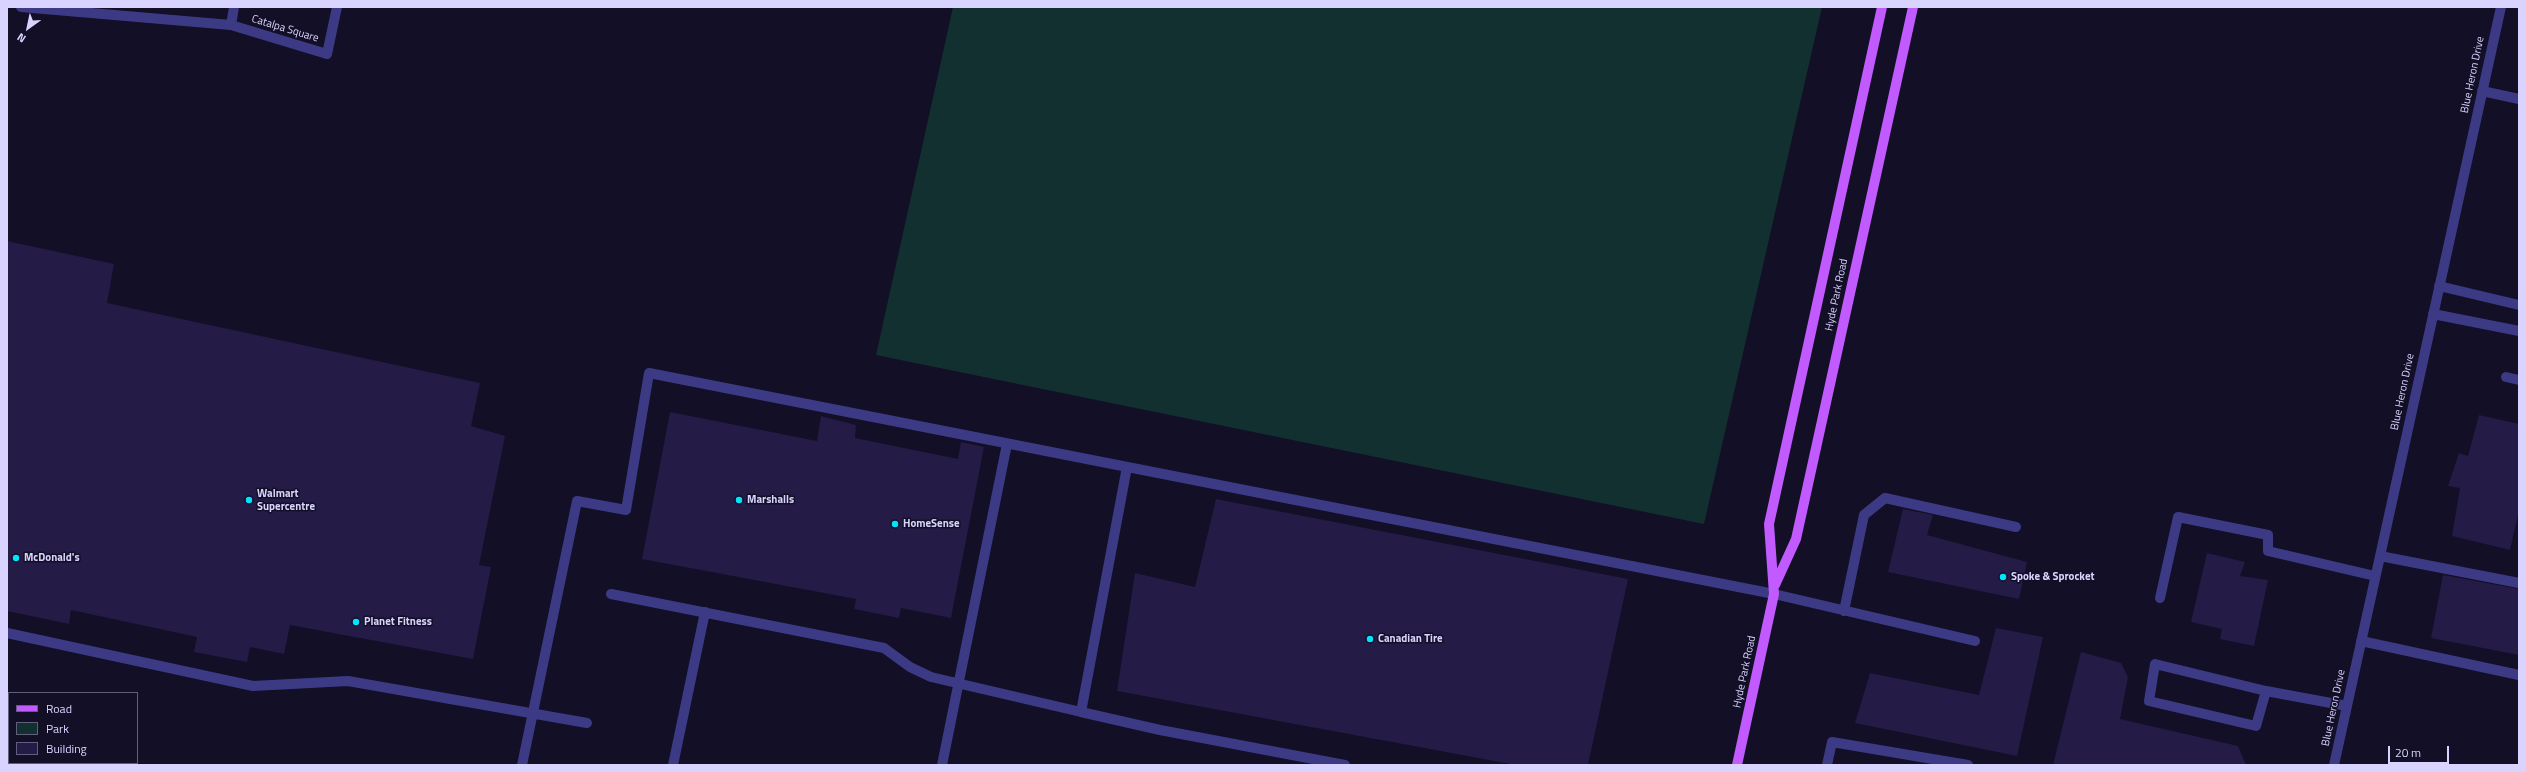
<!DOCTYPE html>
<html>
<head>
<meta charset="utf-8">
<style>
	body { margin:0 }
	#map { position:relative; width:2526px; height:772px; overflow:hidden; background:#130f26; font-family:"Titillium Web",sans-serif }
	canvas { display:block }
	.frame { position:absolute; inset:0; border:8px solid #d9d4ff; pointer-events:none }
	.legend { position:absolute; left:8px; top:692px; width:130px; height:72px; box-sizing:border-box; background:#130f26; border:1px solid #625e7d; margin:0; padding:5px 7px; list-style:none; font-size:12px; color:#d9d4ff }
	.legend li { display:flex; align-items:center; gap:8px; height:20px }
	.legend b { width:20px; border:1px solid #625e7d }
	.north { position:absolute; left:8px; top:8px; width:40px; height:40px; -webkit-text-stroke:3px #130f26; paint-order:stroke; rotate:213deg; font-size:11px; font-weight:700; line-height:16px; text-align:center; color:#d9d4ff }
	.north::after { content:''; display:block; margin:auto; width:14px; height:18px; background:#d9d4ff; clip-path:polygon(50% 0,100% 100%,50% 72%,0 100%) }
	.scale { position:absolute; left:2388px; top:746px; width:61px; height:18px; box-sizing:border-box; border:2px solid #d9d4ff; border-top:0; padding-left:5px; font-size:12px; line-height:14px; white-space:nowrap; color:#d9d4ff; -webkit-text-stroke:3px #130f26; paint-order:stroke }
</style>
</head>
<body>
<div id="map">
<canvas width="2526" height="772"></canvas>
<div class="frame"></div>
<ul class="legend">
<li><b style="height:5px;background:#c25bff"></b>Road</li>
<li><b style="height:11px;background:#12302f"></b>Park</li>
<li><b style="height:11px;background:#241b47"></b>Building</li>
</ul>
<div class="north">N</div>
<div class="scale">20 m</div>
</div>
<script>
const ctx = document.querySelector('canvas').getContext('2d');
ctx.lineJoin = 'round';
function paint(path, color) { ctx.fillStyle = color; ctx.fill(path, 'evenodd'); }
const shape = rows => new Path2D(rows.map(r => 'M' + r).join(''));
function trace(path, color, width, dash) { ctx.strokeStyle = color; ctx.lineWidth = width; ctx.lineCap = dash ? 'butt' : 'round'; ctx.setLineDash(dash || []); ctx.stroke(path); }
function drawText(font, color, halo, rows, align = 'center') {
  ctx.font = font + ' "Titillium Web",sans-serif'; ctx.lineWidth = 3; ctx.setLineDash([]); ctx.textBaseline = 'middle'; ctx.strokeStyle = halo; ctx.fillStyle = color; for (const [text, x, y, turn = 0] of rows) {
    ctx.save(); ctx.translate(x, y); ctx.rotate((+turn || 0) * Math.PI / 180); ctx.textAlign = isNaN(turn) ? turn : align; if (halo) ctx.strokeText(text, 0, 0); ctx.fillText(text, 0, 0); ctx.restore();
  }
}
paint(shape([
	[953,7,1822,7,1704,524,876,355]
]), '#12302f');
paint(shape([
	[7,241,114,264,107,303,480,383,471,426,505,436,479,565,491,567,473,659,290,625,284,654,250,647,247,662,194,652,197,637,71,610,69,624,7,611],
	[670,412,817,441,821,416,856,425,855,438,958,459,961,442,984,447,951,618,901,608,899,618,854,609,856,599,642,559],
	[2479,415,2519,424,2519,510,2510,550,2452,536,2460,488,2448,486,2459,453,2468,456],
	[1216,499,1628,579,1588,765,1516,765,1117,691,1135,573,1195,587],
	[1903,509,1933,515,1927,535,2027,562,2019,599,1888,572],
	[2207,553,2245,562,2240,576,2268,580,2254,646,2220,639,2222,629,2191,622],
	[2443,575,2519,589,2519,655,2431,638],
	[1996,628,2043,637,2017,756,1855,723,1870,673,1979,695],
	[2081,652,2121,663,2128,677,2120,719,2238,746,2246,765,2053,765]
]), '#241b47');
trace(shape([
	[21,7,231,25,327,54,337,7],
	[231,25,234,7],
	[2482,91,2519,99],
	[2439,286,2519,305],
	[2433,314,2519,331],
	[2506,377,2519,380],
	[1127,467,1081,712,1160,730,1345,765],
	[2380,556,2519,583],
	[611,594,884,648,910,667,931,677,1081,712],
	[2160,598,2178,517,2268,535,2268,551,2375,576],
	[1844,611,1864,515,1885,498,2016,527],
	[7,633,253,686,348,681,587,723],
	[2361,641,2519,675],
	[2266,691,2256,726,2149,701,2155,664,2266,691,2347,706],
	[522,765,577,501,626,510,649,373,1774,594,1975,641],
	[673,765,705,612],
	[942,765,1007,444],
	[1827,765,1832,742,1968,765],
	[2334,765,2501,7]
]), '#3d3a85', 10);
trace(shape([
	[1775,585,1796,539,1913,7],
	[1737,765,1774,594,1769,524,1882,7]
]), '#c25bff', 10);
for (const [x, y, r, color] of [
	[249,500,4,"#00e5ff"],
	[739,500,4,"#00e5ff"],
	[895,524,4,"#00e5ff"],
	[16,558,4,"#00e5ff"],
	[2003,577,4,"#00e5ff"],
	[356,622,4,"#00e5ff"],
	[1370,639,4,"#00e5ff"]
]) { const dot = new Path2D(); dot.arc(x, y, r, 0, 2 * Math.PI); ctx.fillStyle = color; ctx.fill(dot); trace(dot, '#130f26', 1.5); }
drawText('11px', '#d9d4ff', '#130f26', [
	["Catalpa Square",285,29,17],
	["Blue Heron Drive",2473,75,-78],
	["Hyde Park Road",1837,295,-78],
	["Blue Heron Drive",2403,392,-78],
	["Hyde Park Road",1745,672,-78],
	["Blue Heron Drive",2334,708,-78]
]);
drawText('bold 11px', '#d9d4ff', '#130f26', [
	["Walmart",257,494],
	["Supercentre",257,507],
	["Marshalls",747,500],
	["HomeSense",903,524],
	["McDonald's",24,558],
	["Spoke & Sprocket",2011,577],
	["Planet Fitness",364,622],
	["Canadian Tire",1378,639]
], 'left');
</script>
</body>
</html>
